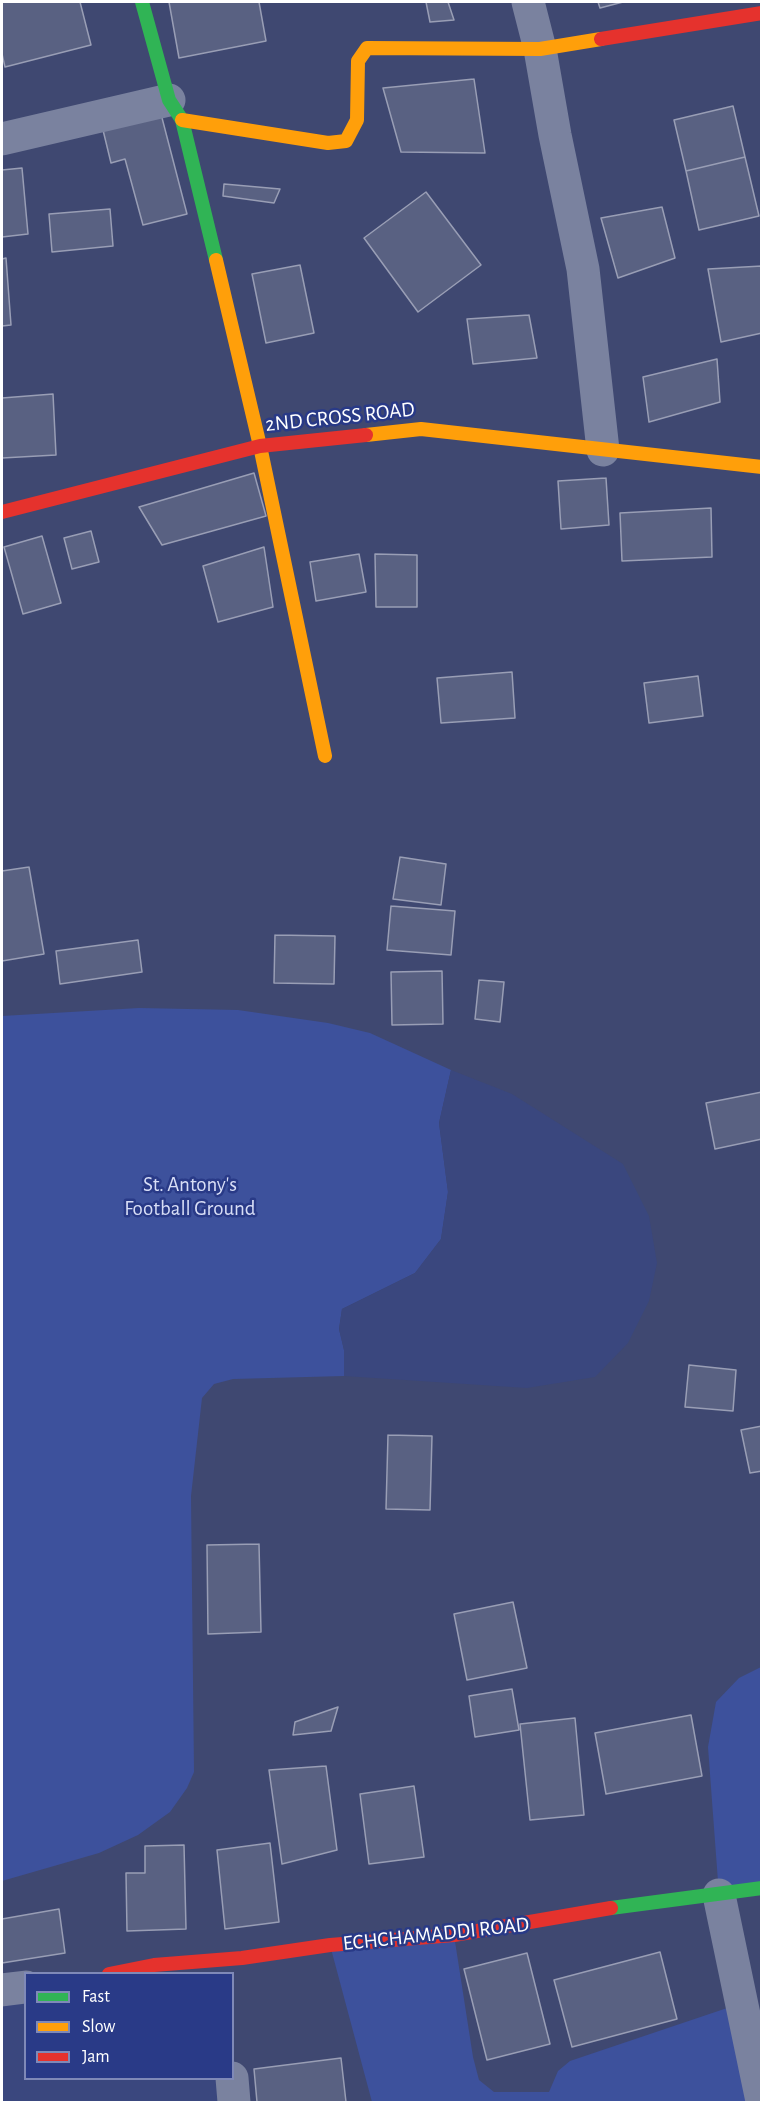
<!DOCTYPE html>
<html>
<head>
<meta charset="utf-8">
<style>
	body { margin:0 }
	#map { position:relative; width:763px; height:2104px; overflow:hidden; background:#3f4871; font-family:"Alegreya Sans",sans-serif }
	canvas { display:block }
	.frame { position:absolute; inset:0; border:3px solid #fff; pointer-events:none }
	.legend { position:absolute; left:24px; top:1972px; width:210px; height:108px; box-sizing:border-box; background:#293a87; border:2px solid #7f89b7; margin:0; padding:8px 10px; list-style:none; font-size:18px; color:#fff }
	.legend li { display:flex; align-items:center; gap:12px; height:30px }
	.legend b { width:30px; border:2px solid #7f89b7 }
</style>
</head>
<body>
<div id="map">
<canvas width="763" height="2104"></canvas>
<div class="frame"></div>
<ul class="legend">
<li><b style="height:8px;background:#30b455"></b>Fast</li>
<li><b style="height:8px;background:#ff9f0a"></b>Slow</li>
<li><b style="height:8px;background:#e5322d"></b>Jam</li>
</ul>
</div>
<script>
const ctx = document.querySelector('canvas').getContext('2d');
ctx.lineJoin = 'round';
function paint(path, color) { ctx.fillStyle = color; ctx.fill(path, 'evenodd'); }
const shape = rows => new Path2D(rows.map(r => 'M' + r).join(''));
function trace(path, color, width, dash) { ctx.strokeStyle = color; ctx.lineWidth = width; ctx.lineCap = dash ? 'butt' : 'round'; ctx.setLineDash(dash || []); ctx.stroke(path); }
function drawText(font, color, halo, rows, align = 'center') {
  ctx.font = font + ' "Alegreya Sans",sans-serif'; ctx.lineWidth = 5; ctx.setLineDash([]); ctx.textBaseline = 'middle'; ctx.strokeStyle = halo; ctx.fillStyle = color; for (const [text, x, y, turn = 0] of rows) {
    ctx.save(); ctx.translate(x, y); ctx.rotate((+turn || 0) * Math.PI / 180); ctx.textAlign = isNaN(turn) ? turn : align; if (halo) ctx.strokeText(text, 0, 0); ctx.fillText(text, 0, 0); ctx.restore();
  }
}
paint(shape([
	[139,1008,238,1010,328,1023,370,1033,451,1070,439,1123,448,1192,441,1239,415,1273,342,1309,339,1329,344,1350,344,1376,233,1379,214,1384,202,1398,191,1496,194,1772,187,1788,170,1812,138,1835,99,1853,2,1881,2,1016],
	[761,1667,761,1888,719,1895,708,1747,716,1702,739,1678],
	[454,1935,473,2057,479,2080,494,2092,549,2092,558,2071,570,2061,742,2003,761,2102,372,2102,330,1945]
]), '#3d519c');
paint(shape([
	[451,1070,512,1094,623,1164,649,1216,657,1263,649,1301,628,1343,595,1377,527,1388,344,1376,344,1350,339,1329,342,1309,415,1273,441,1239,448,1192,439,1123],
	[25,1987,26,2078,232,2078,234,2102,2,2102,2,1990]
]), '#3a477e');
const building = shape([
	[2,2,80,2,91,45,5,67,2,54,2,2],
	[169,2,259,2,266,41,179,58,169,2],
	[426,2,448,2,454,20,430,22,426,2],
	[598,2,623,2,600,8,598,2],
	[474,79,485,153,401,152,383,88,474,79],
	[733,106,745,157,686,171,674,120,733,106],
	[161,114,187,214,143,225,125,159,111,163,103,130,161,114],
	[745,157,759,216,699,230,686,171,745,157],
	[22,168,28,234,2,237,2,170,22,168],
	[224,184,280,189,274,203,223,196,224,184],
	[426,192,481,265,418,312,364,238,426,192],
	[662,207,675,258,618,278,601,218,662,207],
	[110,209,113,246,52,252,49,214,110,209],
	[6,258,11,325,2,326,2,259,6,258],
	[300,265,314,333,266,343,252,274,300,265],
	[762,266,762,333,721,342,708,269,762,266],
	[529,315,537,358,473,364,467,319,529,315],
	[717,359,720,402,649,422,643,377,717,359],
	[53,394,56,455,2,458,2,398,53,394],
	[254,473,266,516,162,545,139,507,254,473],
	[606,478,609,525,561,529,558,481,606,478],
	[711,508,712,557,622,561,620,513,711,508],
	[91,531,99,562,72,569,64,538,91,531],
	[42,536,61,603,23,614,4,547,42,536],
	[264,547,273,607,218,622,203,566,264,547],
	[359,554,366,592,316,601,310,562,359,554],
	[375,554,417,555,417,607,376,607,375,554],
	[512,672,515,718,441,723,437,678,512,672],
	[698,676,703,716,649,723,644,683,698,676],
	[400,857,446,864,441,905,393,899,400,857],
	[29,867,44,954,2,961,2,871,29,867],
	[391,906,455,911,451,955,387,950,391,906],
	[275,935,335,936,334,984,274,983,275,935],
	[138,940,142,972,60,984,56,951,138,940],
	[442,971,443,1024,392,1025,391,972,442,971],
	[479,980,504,982,500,1022,475,1019,479,980],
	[762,1092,762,1139,715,1149,706,1103,762,1092],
	[689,1365,736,1370,733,1411,685,1407,689,1365],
	[762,1426,762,1471,750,1473,741,1430,762,1426],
	[388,1435,432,1436,430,1510,386,1509,388,1435],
	[259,1544,261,1632,208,1634,207,1545,259,1544],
	[513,1602,527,1668,467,1680,454,1614,513,1602],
	[512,1689,519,1730,475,1737,469,1696,512,1689],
	[338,1707,331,1731,293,1735,295,1722,338,1707],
	[691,1715,702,1776,606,1794,595,1733,691,1715],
	[575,1718,584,1815,530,1820,520,1724,575,1718],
	[326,1766,337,1850,282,1864,269,1770,326,1766],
	[414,1786,424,1857,369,1864,360,1794,414,1786],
	[270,1843,279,1922,225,1929,217,1850,270,1843],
	[184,1845,186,1929,127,1931,126,1873,145,1873,145,1846,184,1845],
	[59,1909,65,1953,2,1963,2,1919,59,1909],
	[660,1952,677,2019,572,2047,554,1980,660,1952],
	[527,1953,550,2044,487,2060,464,1969,527,1953],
	[341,2058,346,2102,257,2102,254,2069,341,2058]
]);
paint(building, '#596182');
trace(building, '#999eb5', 1.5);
trace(shape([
	[528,2,540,49,555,135,583,269,603,450],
	[2,139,169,100],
	[719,1895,762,2101],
	[2,1990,26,1987],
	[232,2078,234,2102]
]), '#7a829f', 33);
trace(shape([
	[142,2,169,100,182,120,216,260],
	[611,1908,762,1888]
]), '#30b455', 14);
trace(shape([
	[182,120,328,143,346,141,357,120,358,61,367,48,540,49,601,39],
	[216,260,260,446,325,756],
	[366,435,421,429,762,467]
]), '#ff9f0a', 14);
trace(shape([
	[601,39,762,13],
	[2,512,260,446,366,435],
	[109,1974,154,1965,242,1958,330,1945,454,1935,611,1908]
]), '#e5322d', 14);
drawText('21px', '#fff', '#293a87', [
	["2ND CROSS ROAD",340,417,-6],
	["ECHCHAMADDI ROAD",436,1934,-6]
]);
drawText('21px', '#d8def6', '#293a87', [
	["St. Antony's",190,1185],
	["Football Ground",190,1209]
]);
</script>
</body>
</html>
